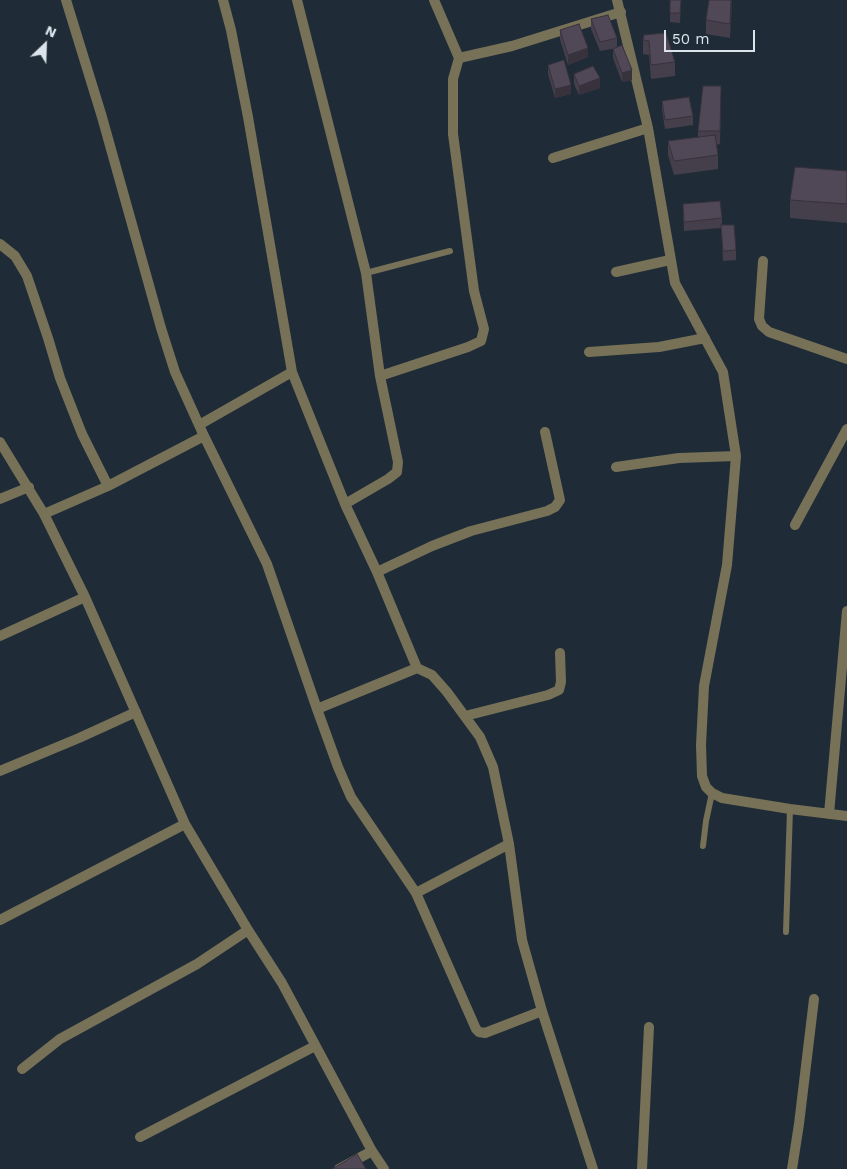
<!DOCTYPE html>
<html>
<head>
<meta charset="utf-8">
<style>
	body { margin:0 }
	#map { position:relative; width:847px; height:1169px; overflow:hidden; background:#1f2c37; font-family:"Work Sans",sans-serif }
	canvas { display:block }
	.north { position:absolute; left:20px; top:20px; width:50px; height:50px; -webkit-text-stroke:4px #1f2c37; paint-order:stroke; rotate:24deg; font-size:14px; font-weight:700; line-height:20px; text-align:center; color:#dbe4eb }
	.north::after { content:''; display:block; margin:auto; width:18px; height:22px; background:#dbe4eb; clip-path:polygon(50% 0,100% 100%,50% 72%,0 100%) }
	.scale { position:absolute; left:664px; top:30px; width:91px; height:22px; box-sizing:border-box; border:2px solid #dbe4eb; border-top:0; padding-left:6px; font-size:15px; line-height:18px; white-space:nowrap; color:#dbe4eb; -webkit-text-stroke:4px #1f2c37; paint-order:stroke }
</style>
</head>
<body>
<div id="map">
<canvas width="847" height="1169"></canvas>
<div class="north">N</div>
<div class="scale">50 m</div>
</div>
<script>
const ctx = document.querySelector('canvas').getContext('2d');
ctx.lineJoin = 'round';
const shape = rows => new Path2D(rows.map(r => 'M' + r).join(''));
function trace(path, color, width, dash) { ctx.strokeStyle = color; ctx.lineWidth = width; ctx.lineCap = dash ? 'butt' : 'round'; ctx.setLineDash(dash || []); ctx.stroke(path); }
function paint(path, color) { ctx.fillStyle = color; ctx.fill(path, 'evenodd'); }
trace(shape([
	[366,273,450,251],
	[703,846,706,821,712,793],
	[786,932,790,809]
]), '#777158', 6);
trace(shape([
	[66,0,102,117,161,328,175,372,204,436,267,564,317,709,338,767,351,797,416,893,476,1029,479,1032,485,1033,542,1011],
	[223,0,231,30,248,117,292,372,345,504,377,572,417,668,432,675,447,692,480,737,493,767,509,844,522,940,542,1011,593,1169],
	[297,0,366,273,380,376,398,462,397,472,388,479,345,504],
	[617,0,648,128,675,283,723,372,736,456,727,565,704,686,701,745,702,776,706,787,712,793,722,798,790,809,847,816],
	[459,58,512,46,621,12],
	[553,158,648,128],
	[0,244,15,256,27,276,48,338,60,378,82,434,108,486],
	[763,261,759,319,762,326,769,332,847,359],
	[616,272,670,260],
	[589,352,659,347,705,338],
	[380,376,468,347,481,341,484,329,474,291,453,134,453,79,459,58,434,0],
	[199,425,292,372],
	[0,442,44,514,85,597,185,824,248,930,282,983,372,1151,384,1169],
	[616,467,679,458,736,456],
	[0,499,29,487],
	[44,514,108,486,204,436],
	[795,525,847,429],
	[377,572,432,546,471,531,547,511,555,507,560,500,545,432],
	[0,636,85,597],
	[317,709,417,668],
	[465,716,548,695,559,690,561,682,560,653],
	[0,771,79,738,136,712],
	[829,814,847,611],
	[416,893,509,844],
	[0,920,185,824],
	[22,1069,60,1039,197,964,248,930],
	[140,1137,315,1046],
	[339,1169,372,1151],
	[642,1169,649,1027],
	[792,1169,799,1124,814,999]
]), '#777158', 10);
paint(shape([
	[670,0,681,0,680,23,670,22],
	[732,0,730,38,706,34,706,20],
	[591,19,617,38,617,47,632,80,622,82,613,58,613,49,617,48,600,51,591,29],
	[560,30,588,57,568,65,560,40],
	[644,35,675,62,675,76,651,79,649,55,643,54,643,40],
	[548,65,571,94,555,98,548,74],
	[574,74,600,88,579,95,574,84],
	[721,86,720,144,716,145,718,155,718,169,674,175,668,155,668,141,698,137,698,131],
	[662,101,693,116,693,125,665,129,662,110],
	[847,171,847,223,790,218,790,200],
	[683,204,722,218,722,225,736,250,736,260,723,261,721,228,684,231]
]), '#453e4b');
paint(shape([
	[731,0,732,0,730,38,730,24],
	[588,48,588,57,568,65,568,55],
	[632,70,632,80,622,82,622,73],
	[600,78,600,88,579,95,579,86],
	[571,85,571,94,555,98,555,89]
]), '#38323d');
const building = shape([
	[670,0,681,0,680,13,670,13,670,0],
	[709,0,731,0,730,24,706,20,709,0],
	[608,15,617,38,600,42,591,19,608,15],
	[579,24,588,48,568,55,560,30,579,24],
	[666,33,675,62,651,65,649,41,643,40,644,35,666,33],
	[622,45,632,70,622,73,613,49,622,45],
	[564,60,571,85,555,89,548,65,564,60],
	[593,66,600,78,579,86,574,74,593,66],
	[703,86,721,86,720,131,698,131,703,86],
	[689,97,693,116,665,120,662,101,689,97],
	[715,135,718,155,674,161,668,141,715,135],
	[795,167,847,171,847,204,790,200,795,167],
	[720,201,722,218,684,222,683,204,720,201],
	[721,225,734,225,736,250,723,251,721,225],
	[357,1154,366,1169,332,1169,357,1154]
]);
paint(building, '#504857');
trace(building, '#38323d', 1);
</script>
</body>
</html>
